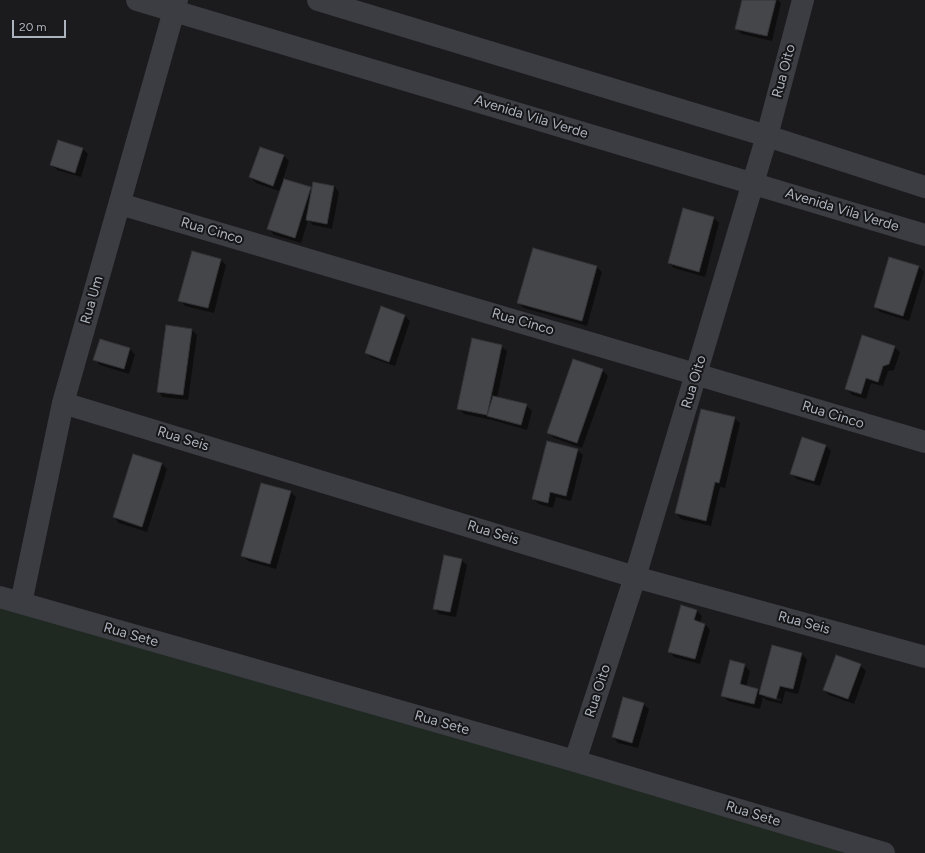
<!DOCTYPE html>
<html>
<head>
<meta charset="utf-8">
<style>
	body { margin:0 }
	#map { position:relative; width:925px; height:853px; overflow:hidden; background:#1b1b1d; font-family:Figtree,sans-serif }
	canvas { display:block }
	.scale { position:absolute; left:12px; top:20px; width:54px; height:18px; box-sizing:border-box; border:2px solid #adb3bd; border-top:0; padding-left:5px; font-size:12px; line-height:14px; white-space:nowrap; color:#adb3bd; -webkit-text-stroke:3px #161618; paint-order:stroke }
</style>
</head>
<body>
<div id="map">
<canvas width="925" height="853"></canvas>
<div class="scale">20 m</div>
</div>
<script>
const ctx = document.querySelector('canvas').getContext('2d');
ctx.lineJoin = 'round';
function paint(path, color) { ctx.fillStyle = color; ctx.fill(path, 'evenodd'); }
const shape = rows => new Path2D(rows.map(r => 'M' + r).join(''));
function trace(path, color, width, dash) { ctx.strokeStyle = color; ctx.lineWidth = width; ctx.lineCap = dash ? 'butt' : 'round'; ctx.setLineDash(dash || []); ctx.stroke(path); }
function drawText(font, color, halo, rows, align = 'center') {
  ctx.font = font + ' Figtree,sans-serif'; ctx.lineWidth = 4; ctx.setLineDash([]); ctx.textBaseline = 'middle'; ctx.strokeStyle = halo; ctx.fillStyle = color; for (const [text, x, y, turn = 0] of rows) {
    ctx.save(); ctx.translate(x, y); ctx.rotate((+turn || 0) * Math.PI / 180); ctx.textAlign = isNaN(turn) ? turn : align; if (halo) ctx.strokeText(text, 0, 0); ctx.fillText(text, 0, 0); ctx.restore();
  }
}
paint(shape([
	[0,603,853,853,0,853]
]), '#202921');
paint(shape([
	[743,0,778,0,781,3,772,41,742,34,736,29],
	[83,149,88,154,81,177,57,170,51,164],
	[284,156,289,161,283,179,313,190,334,186,339,192,332,229,313,225,308,220,301,243,274,235,269,229,282,187,281,186,279,191,256,183,250,177],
	[684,209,714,218,719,223,705,277,674,268,669,263],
	[534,249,597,267,602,272,587,326,524,308,518,303],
	[221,260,226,265,214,313,185,306,180,300],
	[918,266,924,272,909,321,880,312,875,307],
	[382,308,405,316,410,321,395,366,372,358,366,353],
	[191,329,197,335,188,400,163,397,158,391],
	[501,346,507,351,497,398,526,405,532,411,527,430,492,420,464,414,458,408],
	[894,347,900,352,894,370,888,371,883,386,871,383,866,399,852,395,847,389],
	[130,349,135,355,129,374,100,365,95,359],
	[602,370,608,376,582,448,554,438,549,433],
	[734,418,740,423,725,488,720,487,711,526,681,519,676,513,692,442],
	[826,446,831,451,820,486,797,479,791,473],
	[577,450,583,455,571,501,556,497,553,508,539,504,533,499],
	[162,464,167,469,147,532,119,523,114,517],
	[290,491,296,497,276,569,248,561,242,555],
	[461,560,467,565,456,617,439,614,434,608],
	[682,606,697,611,702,616,700,623,705,624,710,630,700,664,674,657,669,651],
	[773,646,802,654,807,660,798,694,785,691,782,704,766,700,763,697,760,709,728,701,722,695,744,665,750,671,746,687,758,690,760,692],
	[765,695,781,699,781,701,765,697],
	[860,665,866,671,854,704,829,695,824,690],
	[643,704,649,709,638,748,618,743,613,737]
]), '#0007');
const building = shape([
	[742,0,776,0,767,36,735,29,742,0],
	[58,140,83,148,75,173,50,165,58,140],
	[260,147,284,155,273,186,249,177,260,147],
	[284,179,311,187,295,238,267,229,284,179],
	[313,182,334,186,327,224,306,220,313,182],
	[683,208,714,217,699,272,668,263,683,208],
	[533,248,597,266,582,321,517,303,533,248],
	[192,251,221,259,208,308,178,301,192,251],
	[889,257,919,266,903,316,874,307,889,257],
	[381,306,405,315,389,362,365,353,381,306],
	[166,325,192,329,183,395,157,392,166,325],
	[862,335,895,346,889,364,883,366,878,382,866,378,861,394,845,389,862,335],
	[472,338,502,345,487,415,457,409,472,338],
	[100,339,130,348,124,369,93,360,100,339],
	[573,359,603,369,577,443,547,433,573,359],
	[493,396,527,404,521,425,487,416,493,396],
	[701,409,735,417,719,483,715,482,706,521,675,513,701,409],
	[802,437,826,445,814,481,790,474,802,437],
	[547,441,578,449,566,496,550,492,548,503,532,499,547,441],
	[133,454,162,463,142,527,113,517,133,454],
	[261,483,291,491,270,564,241,556,261,483],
	[444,555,462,559,450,612,433,609,444,555],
	[681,605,697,610,694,620,705,624,695,659,668,652,681,605],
	[772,645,802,653,793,689,780,686,776,699,759,694,772,645],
	[836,655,861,664,848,699,823,690,836,655],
	[730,660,745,664,740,684,758,689,754,704,721,696,730,660],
	[623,697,644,703,632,743,612,737,623,697]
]);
paint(building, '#45464a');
trace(building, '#353539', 1);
trace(shape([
	[137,0,925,235],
	[318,0,767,136,925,187],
	[120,204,925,442],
	[63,403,635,577,925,657],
	[0,597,575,761,884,853],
	[21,603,63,403,177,0],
	[575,761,635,577,696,374,767,136,803,0]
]), '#3c3d43', 22);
drawText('14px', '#adb3bd', '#161618', [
	["Rua Oito",784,71,-75],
	["Avenida Vila Verde",531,117,17],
	["Avenida Vila Verde",842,210,17],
	["Rua Cinco",212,231,16],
	["Rua Um",92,300,-74],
	["Rua Cinco",523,322,16],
	["Rua Oito",694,382,-73],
	["Rua Cinco",833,415,17],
	["Rua Seis",183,439,17],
	["Rua Seis",493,533,17],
	["Rua Seis",804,623,15],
	["Rua Sete",131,635,16],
	["Rua Oito",598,691,-72],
	["Rua Sete",442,723,16],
	["Rua Sete",753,814,17]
]);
</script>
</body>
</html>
